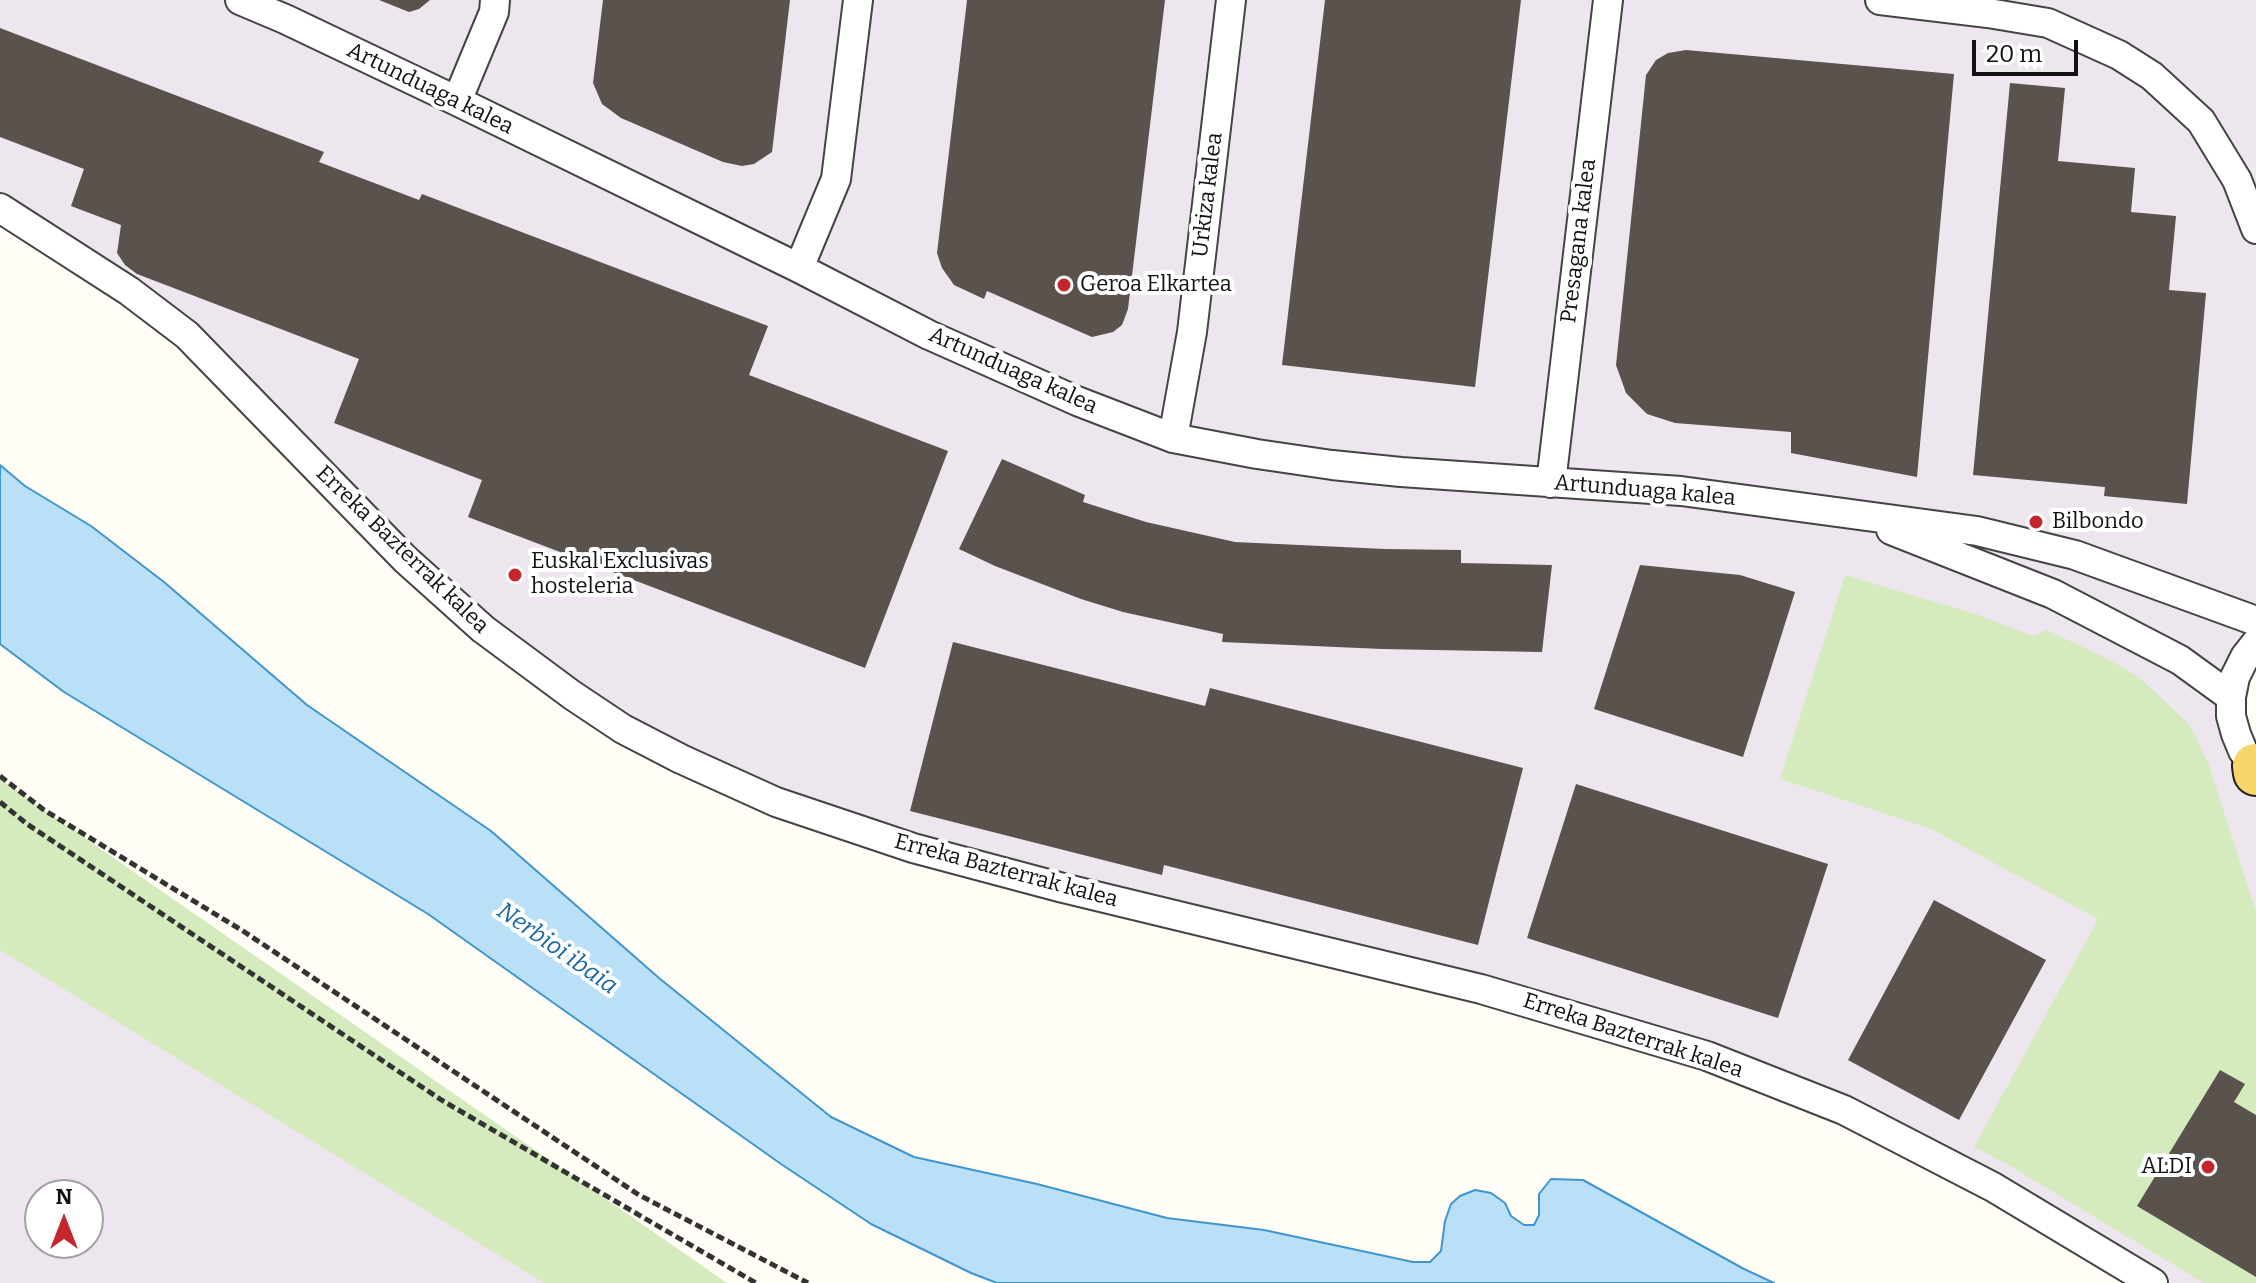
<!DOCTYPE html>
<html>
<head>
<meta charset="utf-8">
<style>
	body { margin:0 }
	#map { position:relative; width:2256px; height:1283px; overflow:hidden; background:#fffdf5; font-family:Bitter,serif }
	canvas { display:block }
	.north { position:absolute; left:24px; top:1179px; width:80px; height:80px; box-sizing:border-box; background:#fff; border:2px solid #a0a0a0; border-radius:50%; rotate:0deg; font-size:22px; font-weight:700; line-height:32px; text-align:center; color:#111 }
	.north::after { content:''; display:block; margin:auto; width:28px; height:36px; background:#c4262e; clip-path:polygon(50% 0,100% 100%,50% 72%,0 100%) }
	.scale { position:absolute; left:1972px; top:40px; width:106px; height:36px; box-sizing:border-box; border:4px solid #111; border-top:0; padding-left:10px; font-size:24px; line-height:28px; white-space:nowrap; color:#111; -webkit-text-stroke:6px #fff; paint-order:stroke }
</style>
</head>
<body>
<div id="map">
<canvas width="2256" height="1283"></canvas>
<div class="north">N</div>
<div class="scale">20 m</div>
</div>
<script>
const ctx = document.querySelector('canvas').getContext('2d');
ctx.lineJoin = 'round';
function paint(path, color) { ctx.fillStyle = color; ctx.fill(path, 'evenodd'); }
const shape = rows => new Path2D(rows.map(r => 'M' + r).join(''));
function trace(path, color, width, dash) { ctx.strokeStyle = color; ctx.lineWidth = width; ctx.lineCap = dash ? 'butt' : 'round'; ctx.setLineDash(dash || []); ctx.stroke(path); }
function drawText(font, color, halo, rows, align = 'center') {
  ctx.font = font + ' Bitter,serif'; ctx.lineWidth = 8; ctx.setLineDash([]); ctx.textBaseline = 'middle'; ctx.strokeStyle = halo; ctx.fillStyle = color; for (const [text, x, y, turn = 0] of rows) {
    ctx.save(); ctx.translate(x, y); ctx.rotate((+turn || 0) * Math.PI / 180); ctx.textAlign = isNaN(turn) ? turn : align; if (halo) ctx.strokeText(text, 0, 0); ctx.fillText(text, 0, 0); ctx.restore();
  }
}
paint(shape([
	[0,0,2256,0,2256,643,2235,676,2256,773,2256,1283,2153,1283,1993,1187,1707,1056,1063,888,681,759,483,629,187,335,0,208],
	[0,940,678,1283,0,1283],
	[40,1195,88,1195,88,1243,40,1243]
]), '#eee6ef');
paint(shape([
	[1845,575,1976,614,2033,636,2047,630,2110,660,2139,677,2190,725,2209,765,2256,912,2256,1283,2204,1283,2005,1163,1974,1147,2098,919,1931,829,1780,779],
	[0,779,727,1283,544,1283,0,950]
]), '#d5ebbd');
const water = shape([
	[0,465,25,486,91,526,164,582,307,705,491,831,659,978,831,1117,914,1157,1037,1184,1167,1218,1264,1230,1413,1262,1430,1262,1441,1251,1445,1221,1451,1204,1460,1196,1475,1190,1491,1193,1505,1203,1511,1216,1524,1225,1534,1225,1539,1215,1539,1194,1551,1179,1583,1180,1744,1269,1774,1283,997,1283,971,1273,871,1224,781,1164,428,914,64,692,0,644,0,465]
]);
paint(water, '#b9e0f7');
trace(water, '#3f96cf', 2);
paint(shape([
	[379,0,430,0,419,9,409,12],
	[603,0,790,0,772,152,754,164,742,166,723,162,621,118,602,104,593,83],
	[967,0,1165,0,1128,309,1122,325,1113,332,1092,337,987,291,984,299,954,285,942,268,937,253],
	[1325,0,1521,0,1475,387,1282,365],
	[0,28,324,152,319,162,419,200,422,194,768,326,749,375,948,451,865,668,468,517,482,480,334,423,359,359,137,274,125,265,117,253,121,225,71,206,84,169,0,137],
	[1686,50,1954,74,1917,477,1791,453,1791,432,1675,423,1647,414,1626,393,1616,365,1646,75,1656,60,1668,53],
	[2010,83,2065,88,2058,161,2135,168,2131,212,2176,216,2169,290,2206,293,2187,504,2104,496,2105,487,1973,475],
	[1002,459,1085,495,1083,502,1146,522,1235,542,1385,549,1461,550,1461,563,1552,565,1542,652,1382,649,1222,642,1223,634,1123,612,1081,599,995,566,959,549],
	[1640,565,1740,575,1795,592,1743,757,1594,709],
	[953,642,1205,706,1210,688,1523,768,1478,945,1164,865,1162,875,910,811],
	[1576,784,1828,864,1778,1018,1527,938],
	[1934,900,2046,960,1959,1120,1848,1060],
	[2220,1070,2245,1084,2234,1102,2256,1115,2256,1277,2137,1206]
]), '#5a524d');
const minor = shape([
	[240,0,285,19,457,101,799,268,929,335,1077,401,1173,438,1257,454,1332,465,1401,472,1681,491,1977,531,2075,555,2256,621],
	[1880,0,1988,13,2048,23,2119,55,2152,76,2201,121,2237,180,2256,229],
	[457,101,494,12,495,0],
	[0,208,129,291,187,335,405,559,483,629,572,695,623,729,681,759,776,802,913,848,1063,888,1481,989,1707,1056,1844,1110,1993,1187,2153,1283],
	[799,268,836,179,858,0],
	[1173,438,1192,332,1231,0],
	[1551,483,1608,0],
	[1891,530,2053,594,2180,660,2231,697],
	[2256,643,2245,657,2235,677,2231,697,2231,716,2236,734,2243,751,2256,767]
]);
const primary = shape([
	[2255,766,2256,773]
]);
trace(minor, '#444', 32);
trace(primary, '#222', 48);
trace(shape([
	[0,776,44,810,243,931,639,1195,808,1283],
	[0,802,27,824,443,1101,756,1283]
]), '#333', 5, [8, 4]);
trace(minor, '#fff', 28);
trace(primary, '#f9d66b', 44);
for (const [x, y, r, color] of [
	[1064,285,8,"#c4262e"],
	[2036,522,8,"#c4262e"],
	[515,575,8,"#c4262e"],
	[2208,1167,8,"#c4262e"]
]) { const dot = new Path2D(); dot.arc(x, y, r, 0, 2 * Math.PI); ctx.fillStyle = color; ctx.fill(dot); trace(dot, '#fff', 3); }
drawText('22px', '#111', '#fff', [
	["Artunduaga kalea",430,89,26],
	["Urkiza kalea",1208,195,-83],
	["Presagana kalea",1579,241,-83],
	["Artunduaga kalea",1013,371,24],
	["Artunduaga kalea",1645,491,5],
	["Erreka Bazterrak kalea",402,550,44],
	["Erreka Bazterrak kalea",1006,871,15],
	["Erreka Bazterrak kalea",1633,1036,18]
]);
drawText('22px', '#111', '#fff', [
	["Geroa Elkartea",1080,285],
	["Bilbondo",2052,522],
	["Euskal Exclusivas",531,562],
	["hosteleria",531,587],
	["ALDI",2192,1167,"right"]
], 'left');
drawText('italic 24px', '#1768a6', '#fff', [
	["Nerbioi ibaia",557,949,35]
]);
</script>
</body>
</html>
